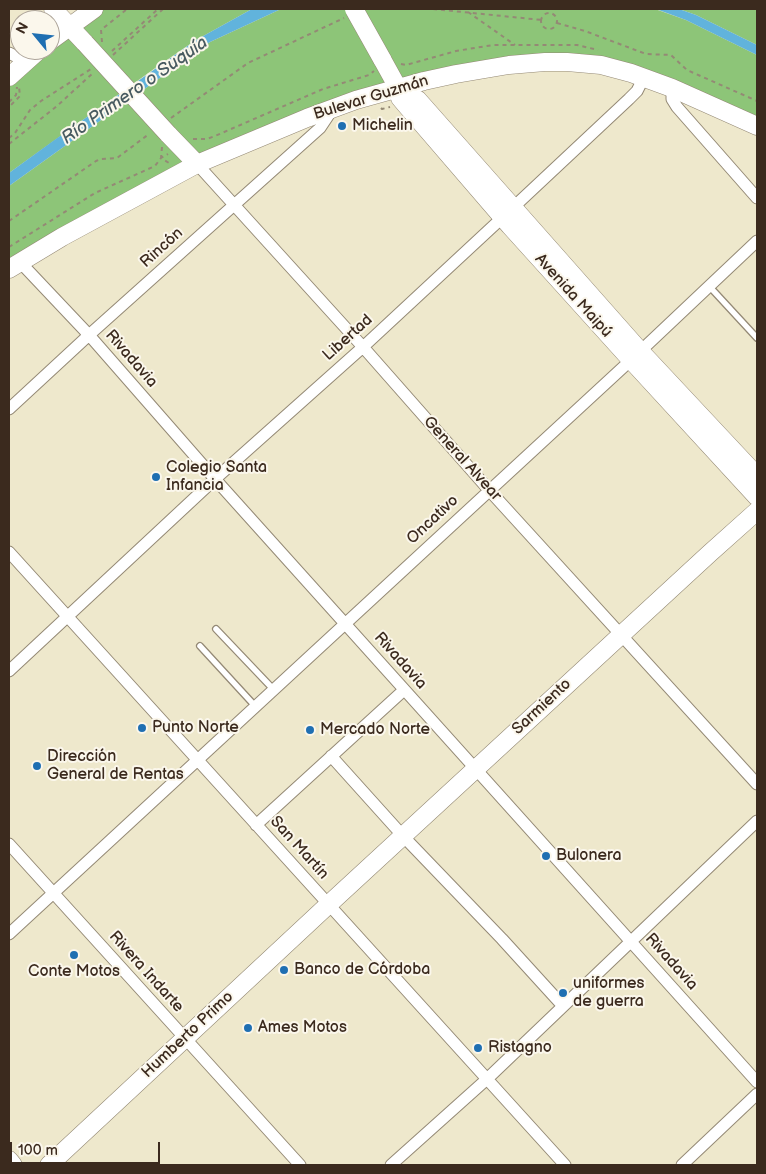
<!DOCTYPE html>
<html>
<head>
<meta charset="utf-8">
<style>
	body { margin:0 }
	#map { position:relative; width:766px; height:1174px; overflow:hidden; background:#eee8cc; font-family:"Balsamiq Sans",sans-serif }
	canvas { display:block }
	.frame { position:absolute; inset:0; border:10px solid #3b2a1e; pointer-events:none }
	.north { position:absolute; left:10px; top:10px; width:50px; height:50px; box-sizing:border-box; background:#fbf7ec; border:1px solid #aea59a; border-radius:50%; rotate:298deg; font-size:14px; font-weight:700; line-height:20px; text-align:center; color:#3b2a1e }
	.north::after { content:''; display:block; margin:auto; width:18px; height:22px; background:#1f6fb2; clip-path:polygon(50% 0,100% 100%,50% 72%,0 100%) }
	.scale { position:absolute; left:10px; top:1142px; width:150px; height:22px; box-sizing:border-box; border:2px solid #3b2a1e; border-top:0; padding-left:6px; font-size:15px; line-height:18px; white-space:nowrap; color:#3b2a1e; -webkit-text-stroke:4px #fbf7ec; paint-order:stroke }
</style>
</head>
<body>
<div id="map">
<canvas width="766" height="1174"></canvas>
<div class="frame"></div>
<div class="north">N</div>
<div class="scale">100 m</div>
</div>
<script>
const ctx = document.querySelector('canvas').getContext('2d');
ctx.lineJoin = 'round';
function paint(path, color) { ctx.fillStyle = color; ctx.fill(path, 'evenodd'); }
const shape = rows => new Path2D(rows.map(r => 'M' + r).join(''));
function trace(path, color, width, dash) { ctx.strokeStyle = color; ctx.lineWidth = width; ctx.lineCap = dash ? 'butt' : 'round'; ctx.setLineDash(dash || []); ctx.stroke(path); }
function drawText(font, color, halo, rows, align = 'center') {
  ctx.font = font + ' "Balsamiq Sans",sans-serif'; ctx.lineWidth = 4; ctx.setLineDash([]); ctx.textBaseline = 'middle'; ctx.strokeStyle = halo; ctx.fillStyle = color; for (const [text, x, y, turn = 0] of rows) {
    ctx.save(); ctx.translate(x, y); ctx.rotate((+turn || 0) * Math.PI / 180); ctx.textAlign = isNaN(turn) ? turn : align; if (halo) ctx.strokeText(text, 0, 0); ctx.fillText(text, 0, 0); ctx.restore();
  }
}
paint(shape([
	[94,9,252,9,196,40,158,66,9,173,9,77,39,50,50,50,50,41],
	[281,9,655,9,686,20,757,55,757,126,644,77,509,65,307,118,9,269,9,186,210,42],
	[679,9,757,9,757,45,696,15]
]), '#8dc578');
paint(shape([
	[252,9,281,9,210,42,9,186,9,173,53,141,196,40],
	[656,9,679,9,696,15,757,45,757,55,686,20]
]), '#61b3dc');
const lane = shape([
	[709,286,757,338],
	[216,629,274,690],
	[200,646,256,707]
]);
const street = shape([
	[9,53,25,61],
	[672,88,672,99,677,107,757,198],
	[197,164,363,347,489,490,757,784],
	[20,262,89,335,215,479,757,1082],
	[9,409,89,335,320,128,332,110],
	[9,552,565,1165],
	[9,671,215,479,363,347,503,217,629,99,637,91,644,77],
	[331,756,403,836,502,939,563,1006],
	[256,825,404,690],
	[9,844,300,1165],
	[9,934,631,360,757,241],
	[391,1165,487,1079,757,821],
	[682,1165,757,1094]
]);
const primary = shape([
	[53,9,85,43],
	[50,41,94,9],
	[382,59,398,88,400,98,405,104,510,226,631,360,757,497],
	[9,77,39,50],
	[398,88,418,100,640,351,757,476],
	[168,134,197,164],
	[9,269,62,237,197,164,307,118,356,100,424,81,456,74,509,65,545,62,567,62,601,65,631,73,672,88,757,126],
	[9,1160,13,1165],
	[49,1165,328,905,710,553,757,511]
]);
trace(lane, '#948975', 8);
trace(street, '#948975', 13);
trace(primary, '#948975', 19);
trace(shape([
	[433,9,542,20],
	[468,12,515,45],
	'541 21a8 8 0 1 1 16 0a8 8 0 1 1-16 0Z',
	[557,23,585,31,646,54,671,55,687,70,757,101],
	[102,42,101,30,127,9],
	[112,51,158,9],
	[113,55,163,9],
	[401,64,406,65,456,51,493,45,577,45,598,50],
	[9,102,16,95,17,87],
	[381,108,382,109,390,107],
	[9,112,9,107,20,96,19,87],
	[171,118,248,63,344,18],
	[9,138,15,133,30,110,41,101,91,69],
	[193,139,207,139,215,136,323,89,369,75,374,71],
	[9,144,57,106,93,73],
	[162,147,161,158,169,163],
	[9,221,96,161,101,159,117,158,149,134],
	[9,247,95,193,155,166,161,158,168,154]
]), '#948975', 2, [4, 4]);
trace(lane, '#fff', 5.5);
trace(street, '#fff', 11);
trace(primary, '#fff', 18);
const primaryBridge = shape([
	[354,9,382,59],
	[85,43,168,134]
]);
trace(primaryBridge, '#948975', 19, []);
trace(primaryBridge, '#fff', 18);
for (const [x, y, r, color] of [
	[342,126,5,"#1f6fb2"],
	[156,477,5,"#1f6fb2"],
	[142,728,5,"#1f6fb2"],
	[310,730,5,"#1f6fb2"],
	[37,766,5,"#1f6fb2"],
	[546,856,5,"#1f6fb2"],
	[74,955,5,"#1f6fb2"],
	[284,970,5,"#1f6fb2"],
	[563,993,5,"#1f6fb2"],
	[248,1028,5,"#1f6fb2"],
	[478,1048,5,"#1f6fb2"]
]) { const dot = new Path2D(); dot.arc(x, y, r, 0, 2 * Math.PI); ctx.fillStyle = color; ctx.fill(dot); trace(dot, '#fbf7ec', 2); }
drawText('16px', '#3b2a1e', '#fbf7ec', [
	["Bulevar Guzmán",371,98,-17],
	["Rincón",162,248,-42],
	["Avenida Maipú",573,296,48],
	["Libertad",348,338,-42],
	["Rivadavia",131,359,49],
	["General Alvear",462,459,48],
	["Oncativo",433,520,-43],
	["Rivadavia",400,661,48],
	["Sarmiento",542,707,-43],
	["San Martín",299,848,48],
	["Rivadavia",671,962,48],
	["Rivera Indarte",146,972,48],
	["Humberto Primo",188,1035,-43]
]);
drawText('16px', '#3b2a1e', '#fbf7ec', [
	["Michelin",352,126],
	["Colegio Santa",166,468],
	["Infancia",166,486],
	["Punto Norte",152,728],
	["Mercado Norte",320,730],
	["Dirección",47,757],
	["General de Rentas",47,775],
	["Bulonera",556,856],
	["Banco de Córdoba",294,970],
	["Conte Motos",74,972,"center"],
	["uniformes",573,984],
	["de guerra",573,1002],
	["Ames Motos",258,1028],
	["Ristagno",488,1048]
], 'left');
drawText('italic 18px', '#485a60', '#fbf7ec', [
	["Río Primero o Suquía",135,91,-35]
]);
</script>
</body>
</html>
